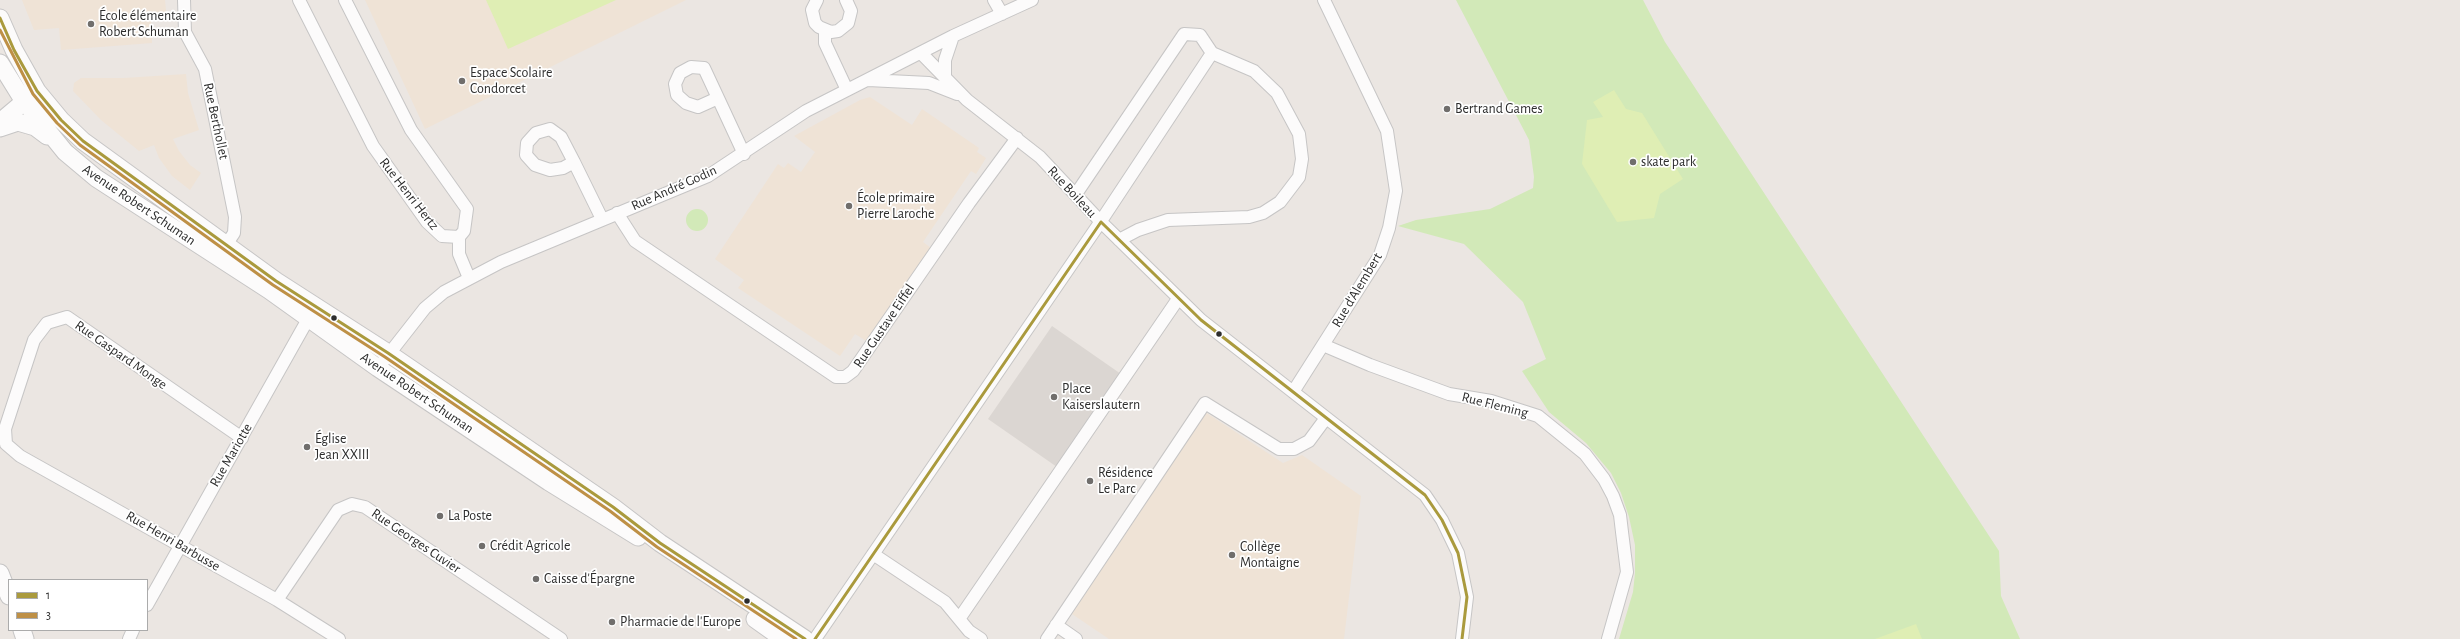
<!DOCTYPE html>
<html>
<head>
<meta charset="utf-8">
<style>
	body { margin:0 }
	#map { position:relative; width:2460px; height:639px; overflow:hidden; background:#ebe6e2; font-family:"Alegreya Sans",sans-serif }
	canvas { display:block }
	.legend { position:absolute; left:8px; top:579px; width:140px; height:52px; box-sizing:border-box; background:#fff; border:1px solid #ababab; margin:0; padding:5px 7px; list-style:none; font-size:12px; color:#2d2d2d }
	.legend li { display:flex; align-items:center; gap:8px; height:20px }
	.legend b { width:20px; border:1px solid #ababab }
</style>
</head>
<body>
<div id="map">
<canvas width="2460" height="639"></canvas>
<ul class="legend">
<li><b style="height:5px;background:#aa9a3d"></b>1</li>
<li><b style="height:5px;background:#be9046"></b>3</li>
</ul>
</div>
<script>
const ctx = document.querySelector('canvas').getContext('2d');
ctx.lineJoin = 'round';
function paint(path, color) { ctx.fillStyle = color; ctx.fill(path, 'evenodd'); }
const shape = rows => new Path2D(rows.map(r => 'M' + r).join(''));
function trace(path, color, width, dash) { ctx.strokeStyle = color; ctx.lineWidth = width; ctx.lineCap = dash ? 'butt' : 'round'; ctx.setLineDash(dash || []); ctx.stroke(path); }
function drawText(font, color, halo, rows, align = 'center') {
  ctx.font = font + ' "Alegreya Sans",sans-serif'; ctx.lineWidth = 3.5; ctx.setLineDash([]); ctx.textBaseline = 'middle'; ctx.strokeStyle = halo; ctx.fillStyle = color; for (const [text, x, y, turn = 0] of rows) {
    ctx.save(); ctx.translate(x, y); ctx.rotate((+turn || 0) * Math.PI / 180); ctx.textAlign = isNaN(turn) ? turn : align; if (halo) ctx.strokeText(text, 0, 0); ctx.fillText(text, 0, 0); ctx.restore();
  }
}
paint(shape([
	[22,0,165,0,167,20,151,21,152,43,61,50,59,28,34,30],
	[365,0,686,0,425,129],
	[186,74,188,93,199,130,173,139,179,151,190,165,201,173,190,190,172,176,159,158,154,145,139,151,101,120,73,91,74,83,81,78,124,78],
	[870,97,912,125,922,109,979,148,977,152,986,158,976,174,971,171,923,242,931,248,868,342,855,334,840,356,738,288,744,280,715,259,778,164,784,168,788,163,801,172,815,152,794,136,860,100],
	[1205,412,1283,463,1302,455,1361,496,1344,639,1109,639,1072,614]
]), '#efe3d6');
paint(shape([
	[1456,0,1643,0,1665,42,1999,551,2001,596,2020,639,1619,639,1633,592,1635,573,1635,545,1629,517,1621,493,1611,473,1586,443,1549,412,1522,371,1546,359,1523,302,1464,244,1398,226,1416,220,1490,209,1533,188,1534,177,1529,140],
	'686 220a11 11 0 1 1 22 0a11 11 0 1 1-22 0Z'
]), '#d2e9b8');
paint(shape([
	[486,0,616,0,508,49],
	[1614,90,1626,109,1642,113,1683,179,1660,194,1654,218,1617,222,1582,164,1587,120,1603,117,1593,102],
	[1916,624,1922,639,1875,639]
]), '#dfeeb4');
paint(shape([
	[1052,326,1121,374,1057,467,988,419]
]), '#dbd6d2');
const minor = shape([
	[184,0,185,32,205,69,235,217,234,233,226,245],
	[299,0,373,146,427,222,442,236,459,237,464,231,467,209,411,130,345,0],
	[817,0,812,10,815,23,819,27,831,32,838,31,848,23,851,11,846,0],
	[994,0,1002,14],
	[825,31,825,43,847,90],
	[921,53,967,100,1040,157,1101,222,1201,320,1425,495,1442,520,1458,553,1467,597,1462,639],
	[945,78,945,60,953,36],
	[868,80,929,83,957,94],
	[718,98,698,107,686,103,677,95,675,84,680,73,691,67,704,68,718,98,744,154],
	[574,162,563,168,550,170,535,165,526,155,527,143,536,133,550,129,561,137,574,162,602,219],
	[1076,194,1184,34,1200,35,1212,53,1254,71,1277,93,1299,134,1302,159,1299,177,1280,202,1263,213,1249,217,1168,220,1138,230,1119,240],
	[617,213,635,241,836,377,845,377,853,371,969,203,1017,138],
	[459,237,459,254,469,278],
	[1323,345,1370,365,1449,394,1491,401,1538,416,1585,454,1604,479,1613,496,1620,515,1622,532,1627,572,1608,639],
	[378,368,425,308,444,292,501,262,708,176,806,111,953,36,1032,0],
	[1293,392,1380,255,1389,228,1396,191,1387,131,1324,0],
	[242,438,67,317,47,323,34,340,5,429,6,444,20,456,277,600,339,639],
	[873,554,945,602,969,631,981,639],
	[277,600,338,510,352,504,365,507,561,639],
	[147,605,312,312],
	[959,619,1178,299],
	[1056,625,1076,639],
	[129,639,133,630],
	[815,639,1097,227,1212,53],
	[1047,639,1205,403,1279,449,1294,449,1309,441,1326,418]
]);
const secondary = shape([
	[0,18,14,50,37,91,61,120,83,141,276,281,388,353,613,507,660,543,805,639],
	[0,63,23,100,65,152,96,178,269,290,378,368,549,482,638,537],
	[0,122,32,95],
	[0,128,18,122,35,127,47,136],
	[0,573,9,596],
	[755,619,783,639],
	[22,630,25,639]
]);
trace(minor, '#c6c5c5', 14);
trace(secondary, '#c6c5c5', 19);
trace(minor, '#fcfbfb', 12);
trace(secondary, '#fcfbfb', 17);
trace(shape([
	[0,18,14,50,37,91,61,120,83,141,276,281,388,353,613,507,660,543,805,639],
	[1101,222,1201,320,1425,495,1442,520,1458,553,1467,597,1462,639],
	[815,639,1101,222]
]), '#aa9a3d', 3);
trace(shape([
	[0,30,33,94,57,123,80,145,273,285,385,357,610,511,657,547,796,639]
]), '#be9046', 3);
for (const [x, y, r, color] of [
	[91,24,4,"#706e6c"],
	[462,81,4,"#706e6c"],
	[1447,109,4,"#706e6c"],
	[1633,162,4,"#706e6c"],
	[849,206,4,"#706e6c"],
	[334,318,3.5,"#2d2d2d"],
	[1219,334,3.5,"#2d2d2d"],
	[1054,397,4,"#706e6c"],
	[307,447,4,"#706e6c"],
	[1090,481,4,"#706e6c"],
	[440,516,4,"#706e6c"],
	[482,546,4,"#706e6c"],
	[1232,555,4,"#706e6c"],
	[536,579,4,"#706e6c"],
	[747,601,3.5,"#2d2d2d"],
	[612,622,4,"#706e6c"]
]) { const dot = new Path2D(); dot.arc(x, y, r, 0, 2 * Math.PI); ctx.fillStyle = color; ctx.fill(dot); trace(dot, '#fff', 1.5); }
drawText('14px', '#2d2d2d', '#fff', [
	["École élémentaire",99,16],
	["Robert Schuman",99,32],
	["Espace Scolaire",470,73],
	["Condorcet",470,89],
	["Bertrand Games",1455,109],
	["skate park",1641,162],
	["École primaire",857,198],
	["Pierre Laroche",857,214],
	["Place",1062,389],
	["Kaiserslautern",1062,405],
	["Église",315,439],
	["Jean XXIII",315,455],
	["Résidence",1098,473],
	["Le Parc",1098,489],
	["La Poste",448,516],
	["Crédit Agricole",490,546],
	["Collège",1240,547],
	["Montaigne",1240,563],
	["Caisse d'Épargne",544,579],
	["Pharmacie de l'Europe",620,622]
], 'left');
drawText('14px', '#2d2d2d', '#fff', [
	["Rue Berthollet",216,121,78],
	["Rue André Godin",674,188,-24],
	["Rue Boileau",1072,192,47],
	["Rue Henri Hertz",409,194,52],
	["Avenue Robert Schuman",139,205,34],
	["Rue d'Alembert",1357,290,-59],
	["Rue Gustave Eiffel",884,326,-56],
	["Rue Gaspard Monge",121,355,35],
	["Avenue Robert Schuman",417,393,34],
	["Rue Fleming",1495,405,14],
	["Rue Mariotte",231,455,-60],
	["Rue Henri Barbusse",173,541,30],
	["Rue Georges Cuvier",416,541,34]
]);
</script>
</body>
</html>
